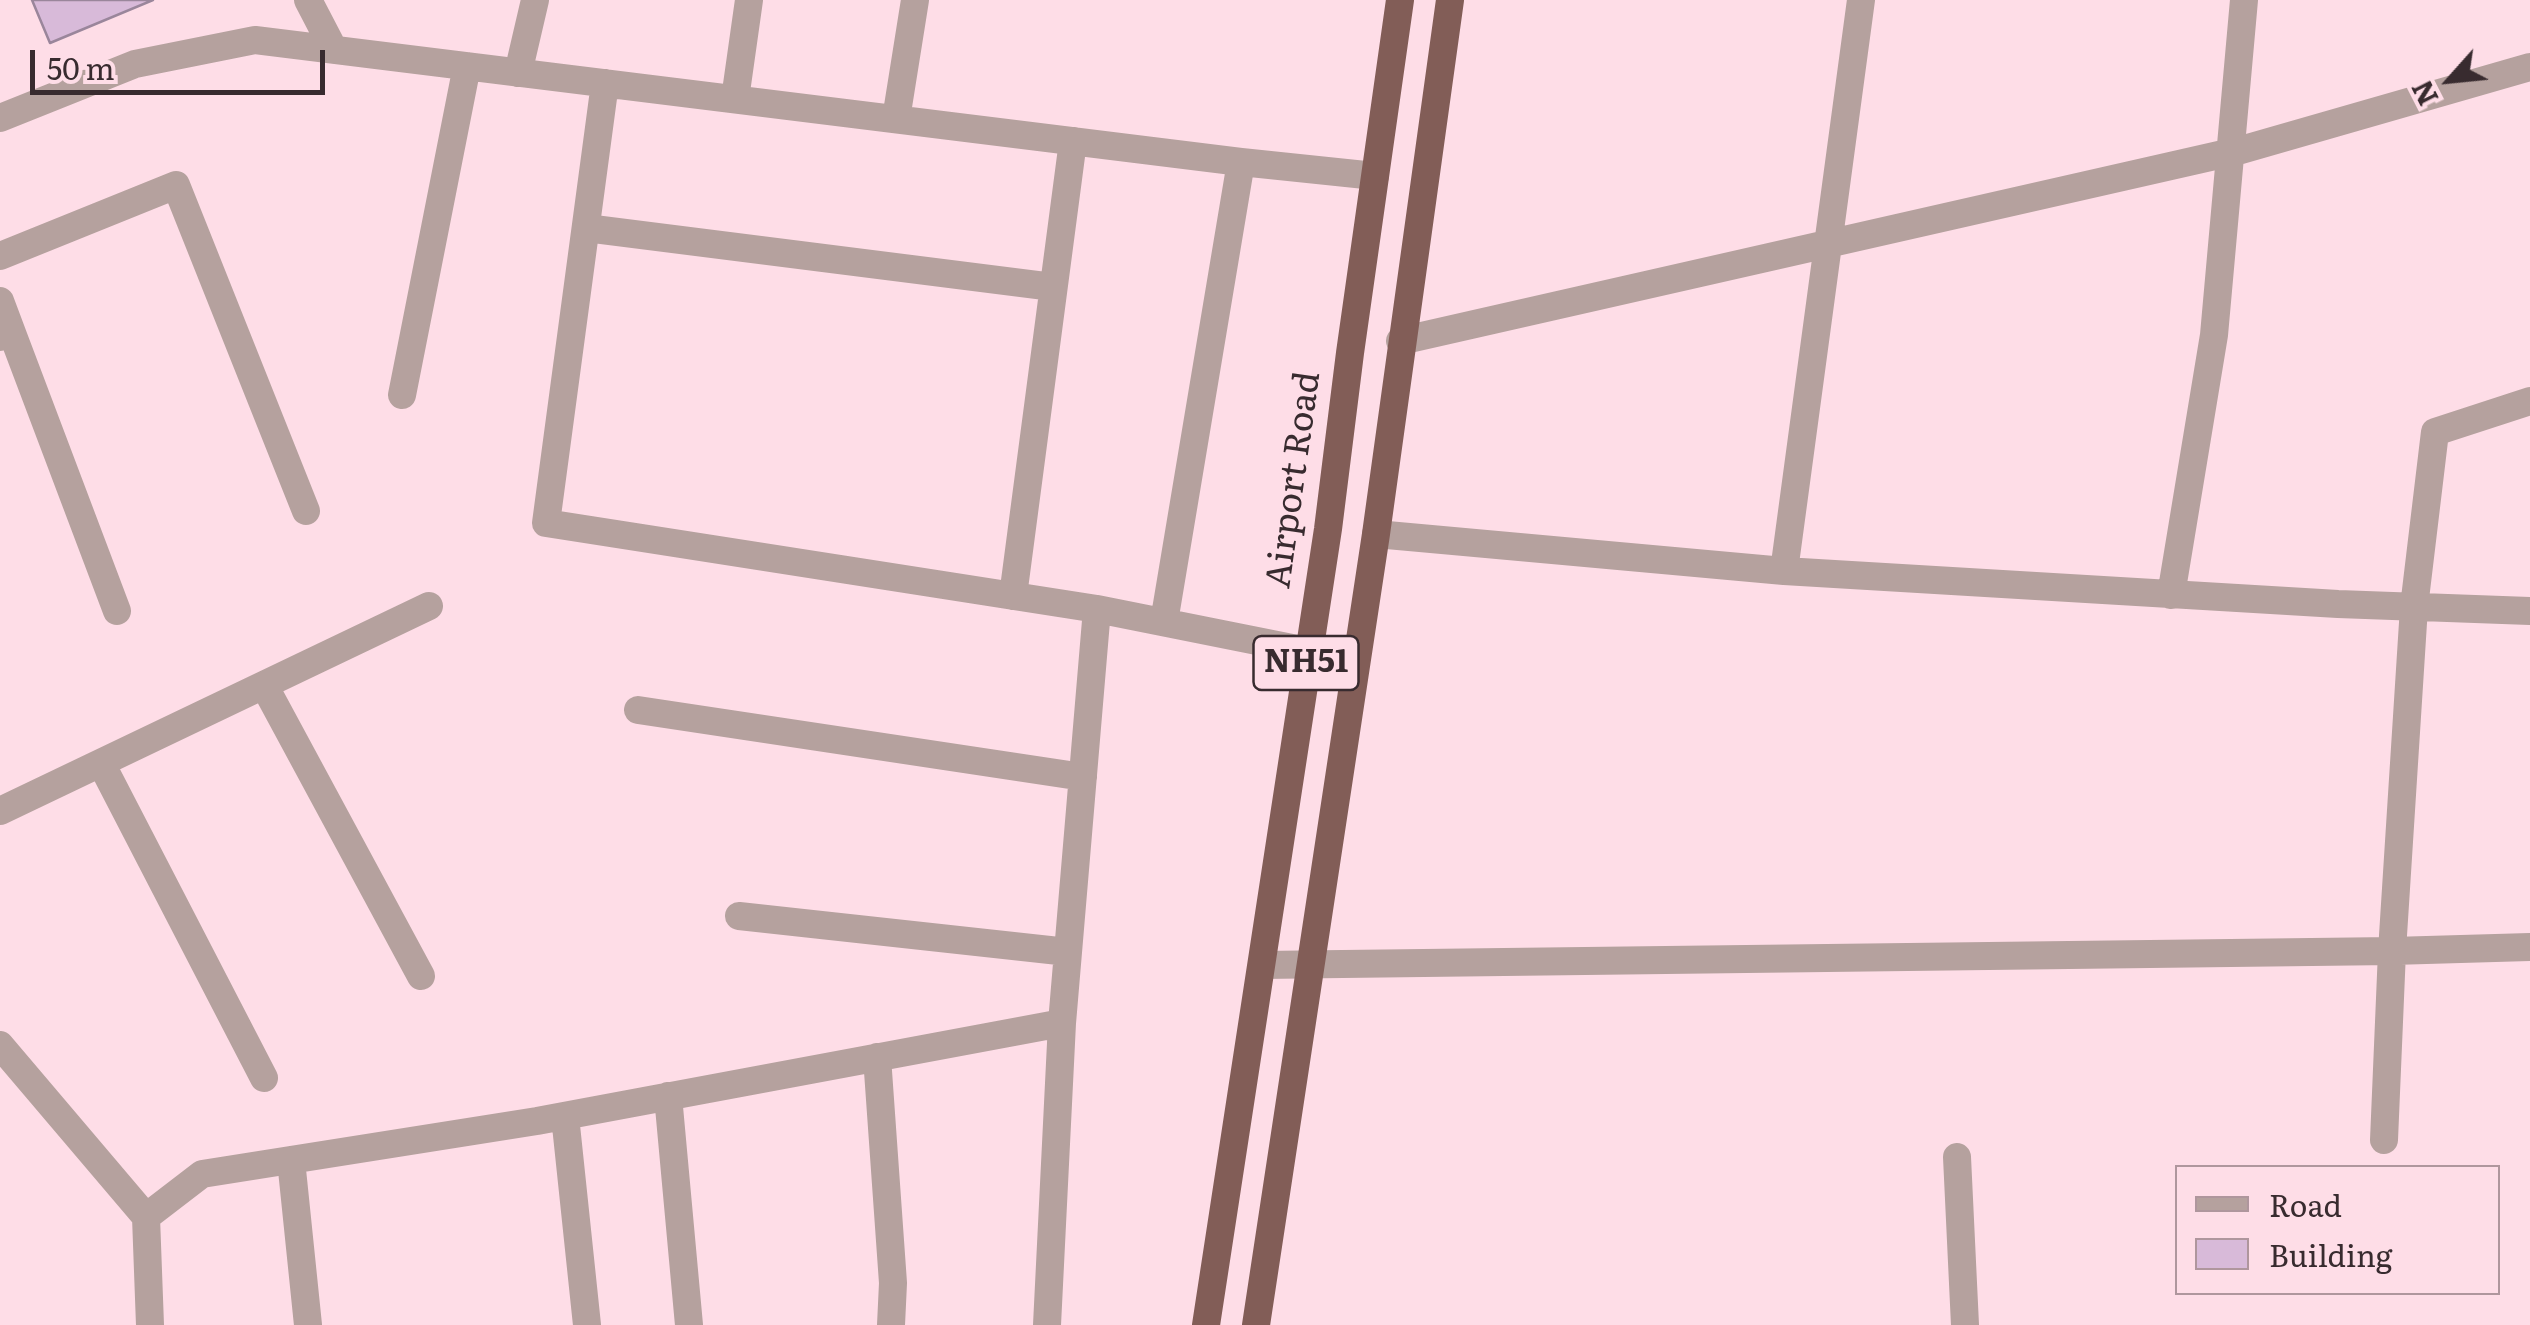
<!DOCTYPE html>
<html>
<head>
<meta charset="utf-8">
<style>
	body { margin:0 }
	#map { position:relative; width:2530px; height:1325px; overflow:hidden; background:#fedde7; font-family:Literata,serif }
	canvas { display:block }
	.legend { position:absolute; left:2175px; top:1165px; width:325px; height:130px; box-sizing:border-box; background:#fedde7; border:2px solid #af969d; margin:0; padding:12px 18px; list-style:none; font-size:30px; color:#382b2f }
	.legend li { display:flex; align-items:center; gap:20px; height:50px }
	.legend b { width:50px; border:2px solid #af969d }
	.north { position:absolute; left:2400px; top:30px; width:100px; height:100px; -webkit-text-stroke:8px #fedde7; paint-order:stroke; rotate:243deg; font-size:28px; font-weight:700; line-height:40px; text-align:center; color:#382b2f }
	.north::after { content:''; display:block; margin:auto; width:35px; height:45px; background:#382b2f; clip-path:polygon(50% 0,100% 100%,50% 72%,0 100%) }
	.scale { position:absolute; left:30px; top:50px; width:295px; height:45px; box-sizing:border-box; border:5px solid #382b2f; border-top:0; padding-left:12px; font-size:30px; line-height:35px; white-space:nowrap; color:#382b2f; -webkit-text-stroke:8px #fedde7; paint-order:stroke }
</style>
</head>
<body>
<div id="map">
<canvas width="2530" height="1325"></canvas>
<ul class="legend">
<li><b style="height:12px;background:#b5a19e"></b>Road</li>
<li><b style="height:28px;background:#d8bad9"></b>Building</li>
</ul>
<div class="north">N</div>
<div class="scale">50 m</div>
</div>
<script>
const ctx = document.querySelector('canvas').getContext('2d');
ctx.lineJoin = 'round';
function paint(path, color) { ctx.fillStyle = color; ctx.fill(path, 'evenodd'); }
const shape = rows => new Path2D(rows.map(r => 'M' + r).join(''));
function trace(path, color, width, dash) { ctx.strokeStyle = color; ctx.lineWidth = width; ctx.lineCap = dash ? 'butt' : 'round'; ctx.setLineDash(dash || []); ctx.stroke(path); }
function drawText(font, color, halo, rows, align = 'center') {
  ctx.font = font + ' Literata,serif'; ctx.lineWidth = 9; ctx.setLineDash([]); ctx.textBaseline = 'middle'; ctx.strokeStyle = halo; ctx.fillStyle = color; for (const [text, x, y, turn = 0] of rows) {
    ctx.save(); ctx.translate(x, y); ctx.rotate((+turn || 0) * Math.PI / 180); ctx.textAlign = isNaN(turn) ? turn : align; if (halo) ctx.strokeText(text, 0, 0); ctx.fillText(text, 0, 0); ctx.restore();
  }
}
const building = shape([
	[32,0,153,0,50,43,32,0]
]);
paint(building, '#d8bad9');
trace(building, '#9a869b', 2.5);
trace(shape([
	[308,0,334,50],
	[518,73,535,0],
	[605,83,546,523,1097,609],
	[735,99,749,0],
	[0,118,135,64,255,40,1241,162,1375,176],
	[896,119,915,0],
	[586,228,1053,287],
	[0,256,176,185,306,511],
	[0,301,12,333,0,337],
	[12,333,117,611],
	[1400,341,2241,150,2530,67],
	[402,395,467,66],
	[1376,534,1784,571,2338,604,2530,611],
	[1784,571,1861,0],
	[2171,595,2214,335,2244,0],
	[1013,596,1073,141],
	[1164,622,1241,162],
	[264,685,421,976],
	[638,710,1083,777],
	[101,763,264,1078],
	[0,811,429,606],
	[739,916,1068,952],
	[1262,965,2392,951,2530,947],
	[1062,1023,1097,609,1307,651],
	[0,1045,146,1217],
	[877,1057,893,1283,891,1325],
	[668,1096,689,1325],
	[565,1116,587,1325],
	[2384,1140,2392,951,2414,607,2435,432,2530,401],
	[1957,1157,1965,1325],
	[291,1160,308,1325],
	[150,1325,146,1217,202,1174,537,1121,1062,1023,1047,1325]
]), '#b5a19e', 28);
trace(shape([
	[1206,1325,1328,529,1350,353,1400,0],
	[1256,1325,1376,534,1450,0]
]), '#825d57', 28);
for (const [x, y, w] of [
	[1306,663,105]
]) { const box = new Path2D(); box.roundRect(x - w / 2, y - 27, w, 54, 8); ctx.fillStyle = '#fedde7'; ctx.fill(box); trace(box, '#382b2f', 2.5); }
drawText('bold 32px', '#382b2f', null, [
	["NH51",1306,663]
]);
drawText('35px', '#382b2f', '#fedde7', [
	["Airport Road",1294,480,-82]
]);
</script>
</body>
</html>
